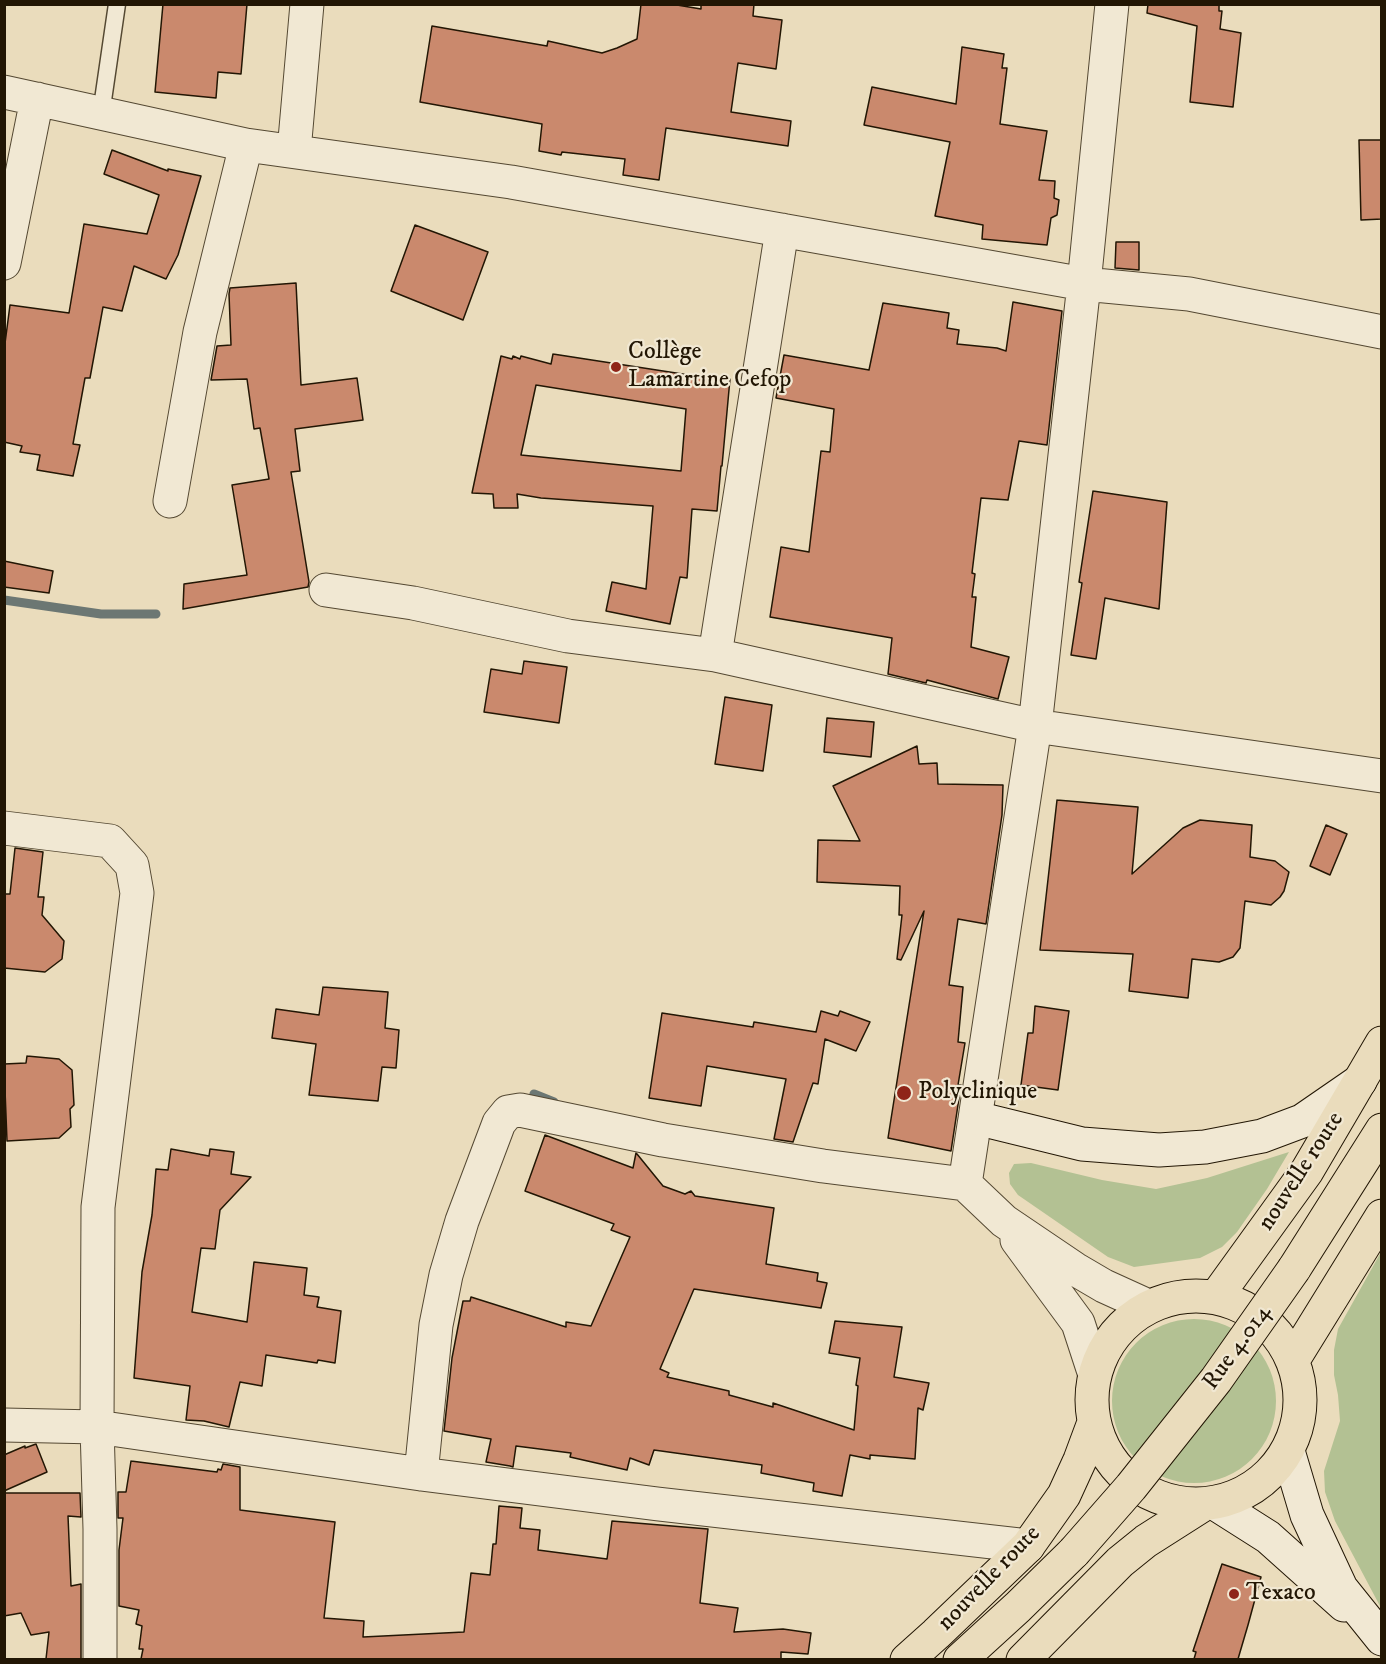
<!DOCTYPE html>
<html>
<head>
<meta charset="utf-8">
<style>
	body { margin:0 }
	#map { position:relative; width:1386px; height:1664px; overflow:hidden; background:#eadcbc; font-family:"IM FELL DW Pica",serif }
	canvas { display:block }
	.frame { position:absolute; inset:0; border:6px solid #221604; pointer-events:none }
</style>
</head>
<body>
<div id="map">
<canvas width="1386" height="1664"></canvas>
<div class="frame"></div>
</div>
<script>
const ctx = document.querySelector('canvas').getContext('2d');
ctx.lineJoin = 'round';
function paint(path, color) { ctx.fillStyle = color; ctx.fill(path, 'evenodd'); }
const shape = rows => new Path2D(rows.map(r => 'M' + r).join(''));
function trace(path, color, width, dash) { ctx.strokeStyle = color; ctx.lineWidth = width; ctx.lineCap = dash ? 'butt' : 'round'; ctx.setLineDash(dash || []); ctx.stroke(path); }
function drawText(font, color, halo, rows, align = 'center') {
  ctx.font = font + ' "IM FELL DW Pica",serif'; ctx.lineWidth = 4.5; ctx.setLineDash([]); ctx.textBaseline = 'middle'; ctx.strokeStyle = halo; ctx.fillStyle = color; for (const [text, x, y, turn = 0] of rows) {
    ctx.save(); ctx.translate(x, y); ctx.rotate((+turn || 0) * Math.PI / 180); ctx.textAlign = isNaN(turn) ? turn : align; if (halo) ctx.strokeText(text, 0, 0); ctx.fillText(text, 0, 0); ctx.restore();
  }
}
paint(shape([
	[1289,1152,1267,1189,1237,1232,1222,1247,1200,1258,1134,1267,1108,1257,1018,1195,1010,1184,1009,1173,1014,1164,1031,1163,1102,1180,1156,1189,1207,1178],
	[1381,1252,1382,1608,1381,1608,1335,1521,1325,1492,1324,1471,1340,1421,1338,1395,1334,1375,1334,1350,1338,1329],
	'1112 1401a82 82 0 1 1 164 0a82 82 0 1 1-164 0Z'
]), '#b3c193');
trace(shape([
	[4,600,101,614,156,614],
	[534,1094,554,1102]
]), '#6c7773', 9);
const building = shape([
	[163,4,247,4,241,74,218,72,216,98,155,92,163,4],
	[641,4,671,4,701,9,701,4,754,4,753,16,782,20,776,69,738,63,731,112,791,121,788,146,666,128,659,180,623,175,625,159,562,152,561,155,539,151,542,124,420,102,432,26,547,46,548,41,602,53,617,48,637,39,641,4],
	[1148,4,1219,4,1219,11,1222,11,1220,29,1241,33,1233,107,1190,102,1197,26,1147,13,1148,4],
	[962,47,1004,54,1002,68,1007,68,1000,124,1047,131,1039,180,1055,181,1054,198,1059,200,1057,215,1051,218,1047,245,982,239,983,225,935,216,950,142,864,125,872,87,956,104,962,47],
	[1359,140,1382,140,1382,219,1361,220,1359,140],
	[112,150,168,171,168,169,201,176,178,255,166,279,134,266,122,311,103,307,90,378,85,378,73,444,80,445,73,476,37,470,40,455,20,452,22,446,4,442,4,351,10,305,69,313,84,224,147,234,159,195,104,174,112,150],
	[415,225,488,252,463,320,391,291,415,225],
	[1116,242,1139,242,1139,270,1115,268,1116,242],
	[296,283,301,385,357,378,363,420,295,429,300,471,291,472,309,582,308,587,183,609,184,584,247,575,232,485,269,479,260,428,254,429,247,379,211,380,217,346,231,345,229,294,230,288,296,283],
	[1013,302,1062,311,1047,445,1019,441,1008,500,981,498,972,573,975,574,972,597,976,597,971,647,1009,657,998,699,927,680,926,683,888,674,892,638,770,617,781,547,809,552,821,451,830,452,834,409,776,398,784,355,869,370,883,303,949,313,947,328,959,330,957,344,997,348,1006,351,1013,302],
	[553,354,689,375,730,379,722,466,721,466,717,511,692,509,687,578,680,577,670,624,606,611,612,582,646,589,653,506,541,498,517,494,518,508,494,508,493,494,472,493,501,356,512,359,513,356,520,359,521,356,551,364,553,354],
	[536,385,686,409,681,471,521,455,536,385],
	[1093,491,1167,502,1159,609,1105,598,1096,659,1071,655,1082,583,1079,582,1093,491],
	[4,561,53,571,49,593,4,587,4,561],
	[524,661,567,667,559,723,484,712,491,669,522,674,524,661],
	[725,697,772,705,763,771,715,764,725,697],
	[827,718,874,722,871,757,824,752,827,718],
	[917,746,919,764,937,763,938,784,1003,785,1002,815,986,924,958,919,949,985,963,987,958,1042,965,1043,958,1085,961,1085,951,1151,888,1138,924,911,901,960,897,959,902,915,899,915,900,886,817,882,818,840,860,841,833,786,917,746],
	[1057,800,1138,807,1132,874,1183,828,1200,820,1252,825,1250,857,1275,861,1289,872,1284,891,1280,897,1271,905,1245,901,1240,948,1233,957,1219,962,1192,959,1188,998,1129,991,1133,954,1040,950,1057,800],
	[1326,825,1347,834,1330,875,1310,866,1326,825],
	[15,848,43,852,38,897,44,897,42,915,64,941,62,959,45,972,4,968,4,894,10,894,15,848],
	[323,987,388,992,385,1028,399,1030,396,1068,382,1067,378,1101,309,1095,316,1044,272,1038,276,1009,319,1015,323,987],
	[1035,1006,1069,1011,1058,1090,1021,1085,1028,1033,1033,1033,1035,1006],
	[821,1011,838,1016,840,1011,870,1022,856,1051,825,1039,818,1084,813,1083,793,1142,774,1139,786,1079,707,1066,701,1106,649,1098,662,1013,753,1027,754,1022,816,1032,821,1011],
	[27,1056,59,1059,72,1070,74,1105,70,1109,71,1127,59,1138,7,1141,4,1064,26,1063,27,1056],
	[545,1135,633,1168,636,1153,637,1154,663,1186,685,1194,691,1191,695,1196,774,1208,766,1264,818,1273,817,1281,827,1283,821,1308,694,1289,660,1369,669,1373,667,1377,729,1391,729,1395,773,1407,773,1403,854,1430,858,1386,856,1385,860,1358,829,1353,835,1321,902,1327,894,1377,929,1383,923,1410,918,1408,915,1459,870,1455,870,1459,850,1455,842,1496,813,1491,814,1483,761,1473,762,1465,654,1450,649,1465,630,1458,627,1470,570,1457,571,1453,516,1446,513,1467,510,1466,486,1462,491,1439,444,1431,452,1358,463,1301,470,1301,471,1297,566,1327,566,1322,591,1326,630,1237,611,1230,614,1224,525,1191,545,1135],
	[171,1149,209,1156,210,1149,234,1152,231,1174,251,1177,220,1210,215,1249,201,1248,192,1312,247,1322,254,1262,307,1268,304,1295,319,1297,317,1307,341,1311,335,1363,318,1360,317,1363,266,1355,262,1386,240,1382,229,1427,204,1421,186,1420,190,1386,134,1378,142,1272,152,1215,156,1169,168,1170,171,1149],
	[36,1444,47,1472,4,1491,4,1455,25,1446,25,1448,36,1444],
	[131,1461,217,1472,218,1469,221,1470,223,1464,240,1467,240,1510,335,1522,324,1618,364,1621,363,1637,464,1632,471,1573,490,1575,493,1544,496,1544,499,1506,522,1508,520,1528,540,1530,538,1550,607,1559,612,1521,708,1529,700,1603,738,1608,734,1632,783,1629,811,1633,808,1654,781,1652,781,1659,141,1659,143,1649,139,1649,142,1626,136,1624,139,1610,119,1606,119,1550,123,1518,118,1518,118,1492,126,1492,131,1461],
	[4,1493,80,1493,81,1517,68,1516,71,1586,81,1584,81,1659,46,1659,49,1632,31,1635,21,1613,4,1616,4,1493],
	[1222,1564,1261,1577,1248,1625,1238,1659,1194,1659,1196,1652,1193,1651,1222,1564]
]);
paint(building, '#ca896d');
trace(building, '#221604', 1.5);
const lane = shape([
	[101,114,117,4]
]);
const street = shape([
	[4,92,246,145,511,182,1084,284,1189,294,1382,332],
	[294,151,307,4],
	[782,230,715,655,1035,726,1382,776],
	[4,263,37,99],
	[170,501,200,332,246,145],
	[326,590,413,603,568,636,715,655],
	[4,828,110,841,132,865,137,893,98,1207,97,1427,100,1529,100,1660],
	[965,1184,1035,726,1084,284,1112,4],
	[1017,1240,1078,1323,1094,1372],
	[4,1425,97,1427,421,1474,658,1504,1028,1546],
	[421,1474,436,1325,446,1275,462,1221,499,1123,508,1112,520,1110,663,1140,823,1166,965,1184,1004,1221,1075,1269,1104,1286,1148,1306]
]);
const secondary = shape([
	[976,1118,1082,1144,1159,1150,1205,1147,1262,1136,1302,1121,1360,1081],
	[1288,1451,1307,1515,1341,1588,1382,1639],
	[1216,1504,1268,1537,1344,1605]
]);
const highway = shape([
	[1294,1269,1382,1130],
	'1092 1400a104 104 0 1 1 208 0a104 104 0 1 1-208 0Z',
	[1216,1297,1307,1171,1382,1043],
	[1293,1360,1382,1216],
	[907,1660,936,1634,1028,1546,1064,1495,1080,1460,1093,1425],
	[960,1660,1018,1607,1074,1552],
	[1023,1660,1120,1562,1146,1541,1201,1506]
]);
trace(lane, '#544832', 19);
trace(street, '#544832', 35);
trace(secondary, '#221604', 35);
trace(highway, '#221604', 35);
trace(lane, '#f1e8d3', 16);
trace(street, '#f1e8d3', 33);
trace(secondary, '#f1e8d3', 33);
trace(highway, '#eadcbc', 33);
const highwayBridge = shape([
	[1074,1552,1131,1487,1216,1380,1294,1269]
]);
trace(highwayBridge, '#221604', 35, []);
trace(highwayBridge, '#eadcbc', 33);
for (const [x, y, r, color] of [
	[616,367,6,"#8f2418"],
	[904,1093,8,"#8f2418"],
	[1234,1594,6,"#8f2418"]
]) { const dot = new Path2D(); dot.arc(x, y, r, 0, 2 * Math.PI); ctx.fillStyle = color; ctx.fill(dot); trace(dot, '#f1e8d3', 2); }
drawText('24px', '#221604', '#f1e8d3', [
	["Collège",628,353],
	["Lamartine Cefop",628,381],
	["Polyclinique",918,1093],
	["Texaco",1246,1594]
], 'left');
drawText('24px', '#221604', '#f1e8d3', [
	["nouvelle route",1302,1172,-57],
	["Rue 4.014",1238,1348,-54],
	["nouvelle route",990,1579,-46]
]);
</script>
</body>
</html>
